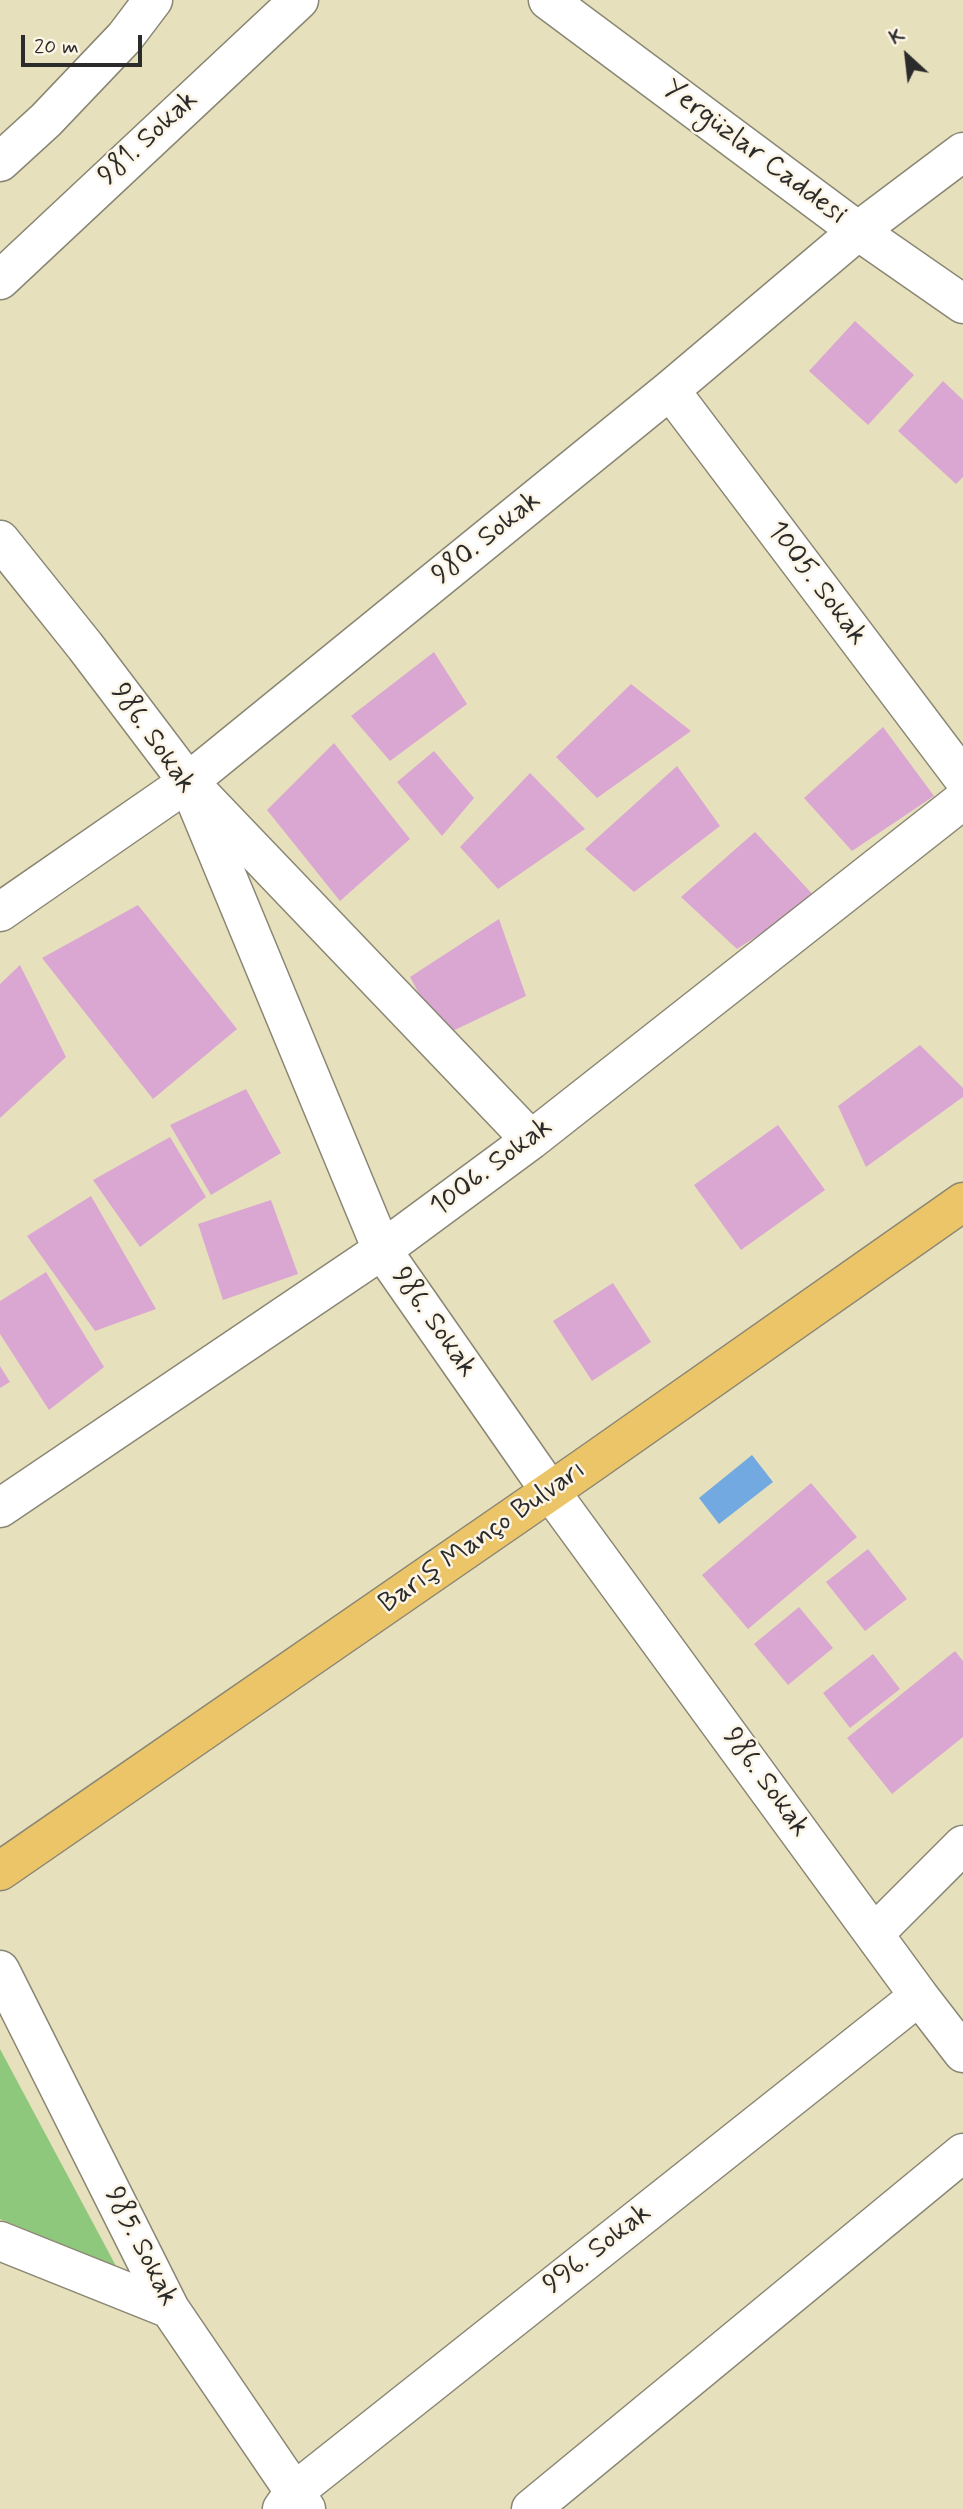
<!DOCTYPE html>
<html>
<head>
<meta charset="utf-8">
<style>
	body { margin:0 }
	#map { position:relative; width:963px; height:2509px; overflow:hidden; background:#e7e0bc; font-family:Mynerve,sans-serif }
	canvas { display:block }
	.north { position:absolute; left:872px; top:21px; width:70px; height:70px; -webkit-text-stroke:5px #fcf5e5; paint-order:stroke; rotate:333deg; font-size:19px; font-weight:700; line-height:28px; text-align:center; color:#2b2b2b }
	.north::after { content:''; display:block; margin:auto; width:24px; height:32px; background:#2b2b2b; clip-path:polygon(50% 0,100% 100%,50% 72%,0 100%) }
	.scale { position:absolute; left:21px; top:35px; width:121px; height:32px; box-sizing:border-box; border:4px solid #2b2b2b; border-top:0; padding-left:9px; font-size:21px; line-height:24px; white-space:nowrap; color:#2b2b2b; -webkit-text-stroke:5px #fcf5e5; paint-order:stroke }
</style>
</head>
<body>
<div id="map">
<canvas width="963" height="2509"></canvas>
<div class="north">K</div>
<div class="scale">20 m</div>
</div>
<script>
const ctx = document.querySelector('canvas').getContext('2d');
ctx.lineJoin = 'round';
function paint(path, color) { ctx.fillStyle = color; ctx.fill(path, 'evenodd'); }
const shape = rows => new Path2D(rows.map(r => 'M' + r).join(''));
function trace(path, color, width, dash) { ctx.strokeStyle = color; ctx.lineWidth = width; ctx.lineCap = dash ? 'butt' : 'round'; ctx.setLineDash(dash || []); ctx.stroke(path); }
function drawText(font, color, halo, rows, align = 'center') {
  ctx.font = font + ' Mynerve,sans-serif'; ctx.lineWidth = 5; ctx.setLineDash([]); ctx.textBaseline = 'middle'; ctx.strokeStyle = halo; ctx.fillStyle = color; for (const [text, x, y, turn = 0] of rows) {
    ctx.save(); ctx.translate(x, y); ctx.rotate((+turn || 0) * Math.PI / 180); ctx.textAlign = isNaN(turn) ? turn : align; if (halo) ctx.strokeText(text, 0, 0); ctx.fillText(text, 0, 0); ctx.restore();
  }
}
paint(shape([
	[0,2049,116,2266,0,2219]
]), '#8ec87c');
paint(shape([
	[752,1455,773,1482,719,1524,699,1498]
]), '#71a9e0');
paint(shape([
	[855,321,914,375,868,425,809,371],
	[943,381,963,400,963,477,956,484,898,431],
	[434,652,467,704,390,761,351,716],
	[631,684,691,731,597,798,556,757],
	[883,727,934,796,852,851,804,798],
	[334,743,410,839,340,901,267,810],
	[434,751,474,798,442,836,397,782],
	[677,766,720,826,634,892,585,849],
	[530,773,585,829,498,889,460,847],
	[755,832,816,898,737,949,681,897],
	[138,905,237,1029,153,1099,42,958],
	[499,919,526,996,442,1036,410,977],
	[20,965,66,1057,0,1118,0,984],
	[920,1045,963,1088,963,1097,866,1167,838,1106],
	[246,1089,281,1153,211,1195,170,1125],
	[778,1125,825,1190,741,1250,694,1185],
	[170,1137,206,1197,140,1247,93,1180],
	[91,1196,156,1309,95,1331,27,1236],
	[271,1200,298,1274,223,1300,198,1224],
	[46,1272,104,1367,49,1410,0,1334,0,1301],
	[613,1283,651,1342,592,1381,553,1321],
	[0,1366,10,1382,0,1388],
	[811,1483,857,1537,748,1629,702,1575],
	[868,1549,907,1599,865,1631,826,1582],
	[799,1607,833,1648,788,1685,754,1644],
	[955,1651,963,1661,963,1737,892,1794,847,1738],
	[873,1654,900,1689,850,1728,823,1693]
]), '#daa7d2');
const minor = shape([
	[548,0,858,231,963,304],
	[0,162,46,120,125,37,153,0],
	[0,280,299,0],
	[670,390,963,778],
	[0,540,85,646,188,782,382,1250,550,1491,919,1996,963,2053],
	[202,796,531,1140],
	[0,912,188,782,670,390,858,231,963,152],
	[0,1508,382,1250,531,1140,963,800],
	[875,1933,963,1845],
	[0,1970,170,2309,306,2509],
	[0,2241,170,2309],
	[282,2509,294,2492,919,1996],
	[531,2509,963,2153]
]);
const major = shape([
	[0,1871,584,1468,963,1202]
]);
trace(minor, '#898674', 41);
trace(major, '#898674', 41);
trace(minor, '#fff', 38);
trace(major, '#edc569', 38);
drawText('28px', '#2b2b2b', '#fcf5e5', [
	["981. Sokak",149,139,-43],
	["Yergüzlar Caddesi",754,153,37],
	["980. Sokak",487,539,-39],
	["1005. Sokak",816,584,53],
	["986. Sokak",152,739,55],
	["1006. Sokak",492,1168,-37],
	["986. Sokak",433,1323,55],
	["Barış Manço Bulvarı",483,1538,-35],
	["986. Sokak",765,1783,54],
	["985. Sokak",140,2247,63],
	["996. Sokak",598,2250,-38]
]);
</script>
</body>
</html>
